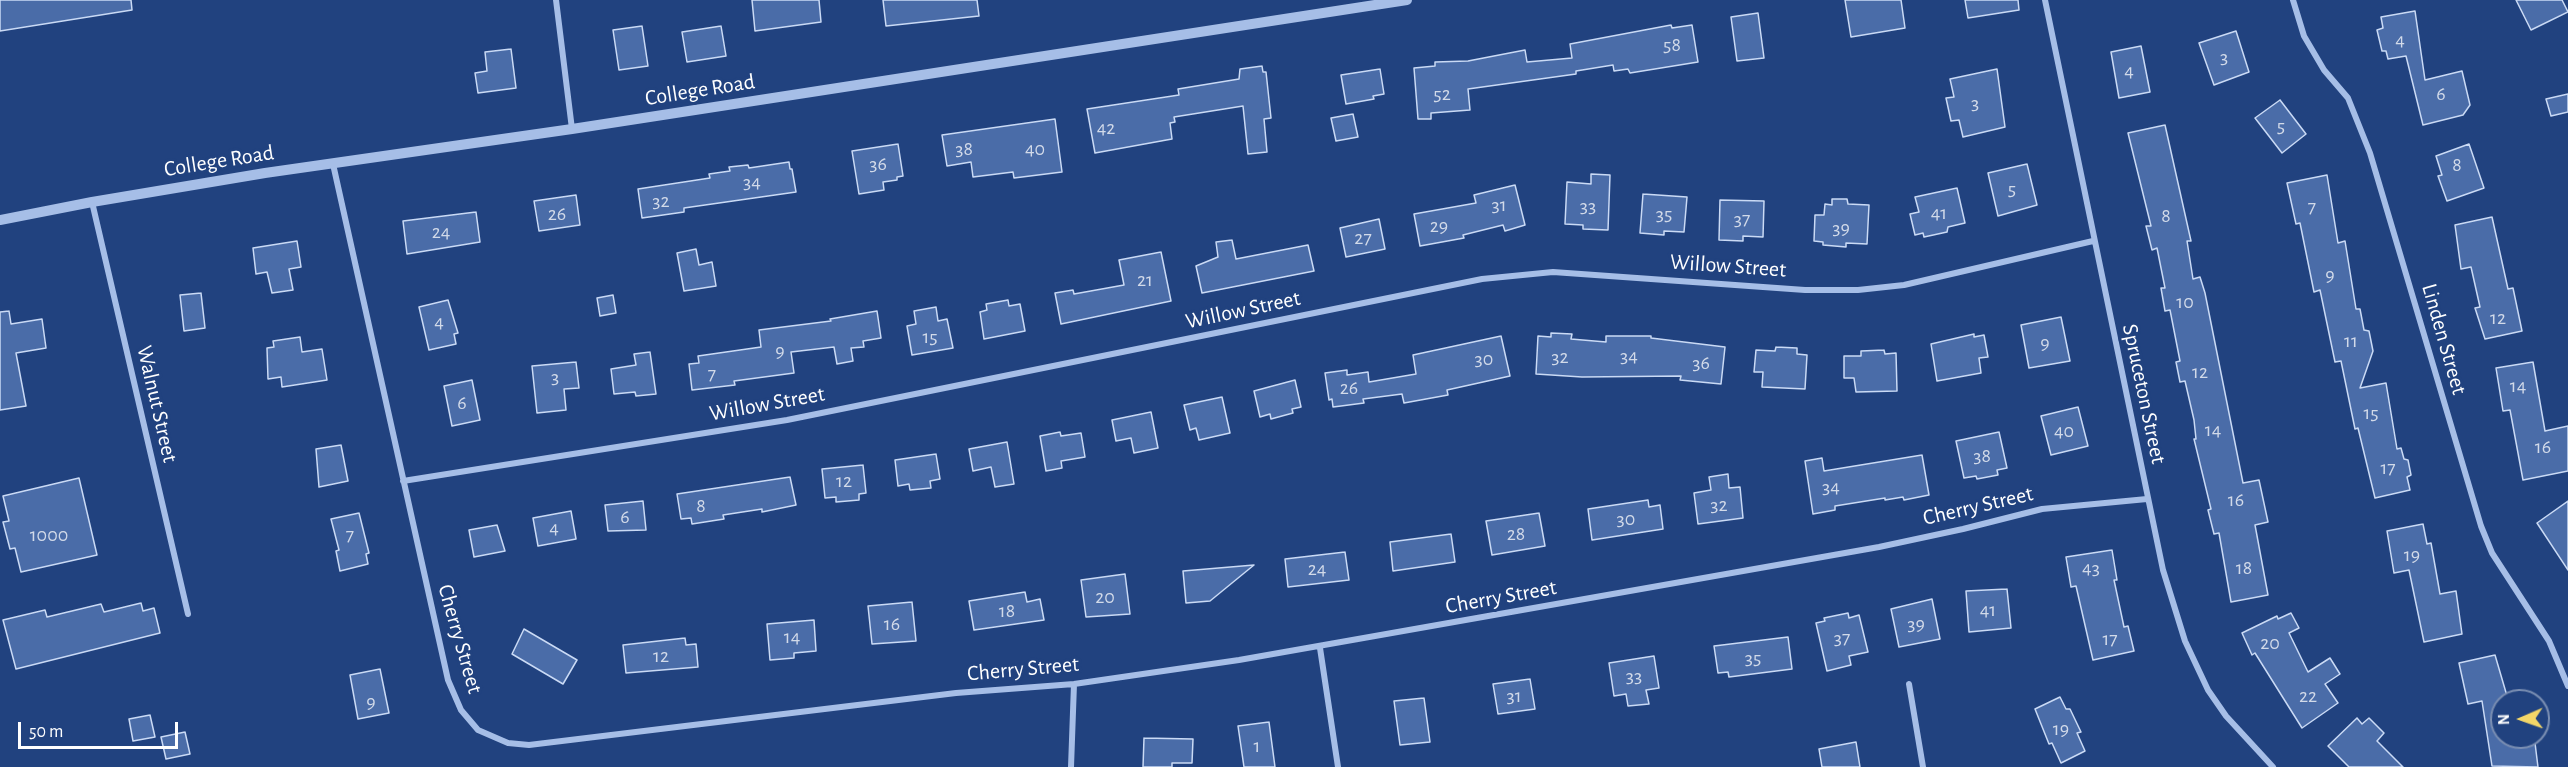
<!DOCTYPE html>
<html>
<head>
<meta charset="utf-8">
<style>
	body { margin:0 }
	#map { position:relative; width:2568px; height:767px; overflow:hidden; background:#21427f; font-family:"Alegreya Sans",sans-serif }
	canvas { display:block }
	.north { position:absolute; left:2490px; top:689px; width:60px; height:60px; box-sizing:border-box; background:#21427f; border:2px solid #7a8eb2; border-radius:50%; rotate:268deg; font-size:16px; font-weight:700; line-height:24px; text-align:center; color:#fff }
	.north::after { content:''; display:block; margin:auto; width:21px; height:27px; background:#f3d668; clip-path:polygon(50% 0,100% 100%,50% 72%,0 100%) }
	.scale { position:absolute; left:18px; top:722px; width:160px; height:27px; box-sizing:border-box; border:3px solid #fff; border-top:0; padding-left:8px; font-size:18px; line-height:21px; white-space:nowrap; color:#fff; -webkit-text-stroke:4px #21427f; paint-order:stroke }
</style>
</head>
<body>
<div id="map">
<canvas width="2568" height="767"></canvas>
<div class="north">N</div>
<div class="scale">50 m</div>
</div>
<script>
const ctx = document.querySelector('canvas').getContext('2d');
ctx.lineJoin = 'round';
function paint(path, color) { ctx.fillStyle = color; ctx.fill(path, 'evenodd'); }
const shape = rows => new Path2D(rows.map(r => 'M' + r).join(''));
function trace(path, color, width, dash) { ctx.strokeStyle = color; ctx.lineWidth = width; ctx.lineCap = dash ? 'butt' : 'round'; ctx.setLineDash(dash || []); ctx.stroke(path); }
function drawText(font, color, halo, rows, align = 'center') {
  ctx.font = font + ' "Alegreya Sans",sans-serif'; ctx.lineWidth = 6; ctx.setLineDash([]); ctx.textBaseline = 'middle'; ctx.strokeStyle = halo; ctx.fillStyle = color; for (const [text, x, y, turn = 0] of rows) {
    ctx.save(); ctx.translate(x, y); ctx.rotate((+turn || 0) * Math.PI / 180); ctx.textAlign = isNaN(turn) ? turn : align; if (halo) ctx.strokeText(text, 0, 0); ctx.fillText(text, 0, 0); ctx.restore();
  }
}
const building = shape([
	[0,0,131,0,132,10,0,31,0,0],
	[752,0,819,0,821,22,755,31,752,0],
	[883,0,977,0,979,16,886,26,883,0],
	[1845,0,1901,0,1905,28,1851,37,1845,0],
	[1965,0,2018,0,2019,10,1968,18,1965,0],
	[2516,0,2562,0,2568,12,2531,30,2516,0],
	[2415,11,2425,80,2462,71,2470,105,2463,115,2423,125,2406,56,2388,59,2386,51,2382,51,2377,30,2383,28,2381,17,2415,11],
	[1758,13,1764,58,1737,61,1731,17,1758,13],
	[1671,25,1672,28,1692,25,1698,62,1630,73,1628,69,1614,71,1613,65,1576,71,1576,74,1468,89,1470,110,1431,113,1431,119,1418,119,1414,68,1435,66,1435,62,1468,61,1525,50,1527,62,1572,58,1570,44,1671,25],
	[642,26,648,66,619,70,613,30,642,26],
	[721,26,726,56,687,62,682,32,721,26],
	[2236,31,2249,72,2214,85,2199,43,2236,31],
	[2141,46,2150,92,2119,98,2111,52,2141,46],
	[511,49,516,88,478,93,475,73,487,71,485,52,511,49],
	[1262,66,1263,72,1266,72,1271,118,1264,119,1267,152,1248,154,1243,106,1174,117,1175,122,1170,123,1172,139,1095,153,1087,109,1179,95,1178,89,1239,79,1240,69,1262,66],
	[1380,69,1384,94,1373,96,1374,99,1346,104,1341,75,1380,69],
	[1997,69,2005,127,1963,137,1959,120,1951,121,1946,98,1954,97,1950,79,1997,69],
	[2568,94,2568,112,2551,116,2546,99,2568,94],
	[2280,100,2306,134,2282,153,2255,118,2280,100],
	[1353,114,1358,137,1336,141,1331,118,1353,114],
	[1055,119,1062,172,1014,178,1013,172,973,177,971,162,947,166,942,135,1055,119],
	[2165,125,2191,241,2187,241,2193,279,2200,277,2205,293,2243,483,2259,480,2268,522,2255,525,2268,595,2231,602,2219,533,2214,534,2208,510,2211,509,2194,439,2196,439,2194,420,2185,381,2180,382,2176,362,2180,361,2170,310,2165,311,2161,288,2165,288,2157,248,2152,250,2146,226,2151,226,2128,133,2165,125],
	[898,144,903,176,897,177,897,180,883,182,884,190,859,194,852,151,898,144],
	[2469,144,2484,188,2447,201,2438,176,2442,175,2436,156,2469,144],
	[789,162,790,169,792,169,796,192,684,208,684,212,642,218,638,189,710,178,709,174,730,171,729,167,748,165,749,168,789,162],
	[2027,164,2037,205,1998,216,1988,173,2027,164],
	[1591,174,1610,175,1608,230,1583,229,1583,225,1565,224,1567,182,1591,184,1591,174],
	[2327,175,2338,243,2345,241,2356,309,2360,309,2364,330,2369,331,2373,351,2360,388,2386,383,2397,449,2401,448,2404,459,2408,460,2411,475,2407,477,2410,490,2375,498,2358,428,2355,429,2341,361,2335,362,2320,290,2314,292,2300,223,2296,224,2287,183,2327,175],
	[1515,185,1525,225,1505,231,1503,225,1463,235,1464,238,1420,246,1414,214,1476,203,1474,195,1515,185],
	[1957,188,1965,223,1948,227,1947,232,1924,237,1923,233,1915,235,1910,214,1919,212,1915,197,1957,188],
	[1643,194,1687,197,1684,232,1664,231,1664,235,1640,233,1643,194],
	[576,195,580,225,539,231,534,201,576,195],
	[1832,199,1847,199,1848,204,1869,205,1867,244,1846,243,1846,247,1823,245,1823,242,1814,241,1815,215,1824,215,1825,204,1832,205,1832,199],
	[1720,200,1764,201,1763,237,1743,236,1743,241,1719,240,1720,200],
	[476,212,480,242,407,254,403,221,476,212],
	[2492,217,2508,289,2513,288,2522,331,2485,339,2475,308,2480,307,2471,267,2461,269,2455,225,2492,217],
	[1379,219,1385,249,1346,257,1340,228,1379,219],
	[1232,240,1236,259,1308,245,1314,271,1202,293,1196,266,1218,257,1216,242,1232,240],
	[297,241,301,267,289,269,293,290,272,293,267,272,256,274,253,248,297,241],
	[696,249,699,265,712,262,716,286,684,291,677,253,696,249],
	[1161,252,1171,301,1061,324,1055,293,1073,290,1074,294,1124,285,1119,260,1161,252],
	[201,293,205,328,184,331,180,295,201,293],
	[613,295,616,313,600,316,597,298,613,295],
	[448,300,458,333,454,334,456,344,429,350,419,307,448,300],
	[1008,300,1009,306,1020,304,1025,331,984,339,980,312,987,310,986,304,1008,300],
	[936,307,938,321,947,319,953,348,912,355,907,326,916,324,914,311,936,307],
	[9,311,11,324,42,319,46,348,16,353,26,406,0,410,0,312,9,311],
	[877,311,881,338,863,341,864,347,851,348,853,361,837,364,834,347,791,352,794,373,734,381,735,385,692,390,689,364,699,363,698,356,761,347,759,330,831,321,830,319,877,311],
	[2061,317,2070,361,2029,368,2021,325,2061,317],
	[1551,333,1572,334,1571,339,1606,342,1606,336,1651,336,1651,338,1725,347,1721,384,1680,380,1681,376,1582,377,1536,374,1538,336,1551,337,1551,333],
	[1974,334,1974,337,1984,335,1988,357,1979,358,1981,373,1937,381,1931,344,1974,334],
	[1501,336,1510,376,1447,390,1448,395,1404,403,1402,394,1363,399,1364,403,1341,406,1333,407,1332,399,1329,400,1325,373,1347,370,1347,375,1368,372,1369,382,1416,374,1413,355,1501,336],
	[300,337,302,352,322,349,327,380,282,387,281,377,268,379,267,348,274,347,273,341,300,337],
	[1776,347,1797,348,1797,354,1807,355,1805,389,1762,387,1763,372,1754,372,1756,350,1775,351,1776,347],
	[1884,350,1885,354,1896,353,1897,391,1856,392,1854,378,1844,378,1844,356,1861,356,1861,351,1884,350],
	[650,352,656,394,636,396,635,392,614,394,611,369,636,365,634,354,650,352],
	[576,362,579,388,564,389,566,410,537,413,532,366,576,362],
	[2533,362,2545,431,2568,426,2568,471,2523,480,2510,410,2503,411,2496,368,2533,362],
	[472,380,480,420,452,426,444,386,472,380],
	[1295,380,1301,407,1292,409,1293,413,1271,419,1270,414,1260,417,1254,391,1295,380],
	[1222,397,1230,433,1199,440,1196,428,1190,430,1184,405,1222,397],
	[2078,407,2088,446,2051,455,2041,416,2078,407],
	[1151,412,1158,448,1134,453,1131,438,1116,441,1112,420,1151,412],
	[1060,432,1061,436,1081,433,1085,457,1061,461,1062,468,1046,471,1040,436,1060,432],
	[1999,432,2007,468,1997,470,1998,475,1977,479,1976,476,1964,478,1956,441,1999,432],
	[1007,442,1014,484,995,487,991,467,973,471,969,449,1007,442],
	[341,445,348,481,319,487,316,449,341,445],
	[936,454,940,479,930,481,931,488,910,490,909,484,898,486,895,460,936,454],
	[1922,455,1929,495,1904,500,1903,497,1885,500,1885,498,1835,506,1835,510,1813,514,1805,461,1822,458,1824,471,1922,455],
	[863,465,866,493,859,494,859,500,836,502,836,497,825,498,822,469,863,465],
	[1728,474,1729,488,1740,487,1743,518,1698,524,1694,493,1711,490,1709,477,1728,474],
	[790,477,796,505,762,512,762,509,723,515,724,519,692,524,691,518,681,519,677,494,790,477],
	[79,478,97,555,21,572,15,548,10,549,3,522,9,521,3,496,79,478],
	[1648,500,1649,507,1660,505,1663,529,1592,540,1588,509,1648,500],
	[643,501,646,530,608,531,605,505,643,501],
	[2568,501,2568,570,2537,523,2568,501],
	[571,511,576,539,538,546,533,518,571,511],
	[359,513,369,553,366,554,368,564,340,571,336,551,339,550,331,519,359,513],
	[1539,513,1545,546,1492,555,1486,521,1539,513],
	[2423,524,2427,544,2431,543,2440,594,2456,591,2462,634,2424,642,2409,570,2394,573,2387,531,2423,524],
	[497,525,505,551,474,557,469,530,497,525],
	[1451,534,1455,562,1393,571,1390,542,1451,534],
	[2112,550,2117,580,2114,580,2124,627,2128,626,2134,651,2093,660,2076,586,2071,587,2066,557,2112,550],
	[1345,552,1349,580,1288,587,1285,559,1345,552],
	[1254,565,1210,601,1186,603,1183,571,1254,565],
	[1125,574,1130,614,1086,617,1081,580,1125,574],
	[2007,589,2011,628,1969,632,1966,591,2007,589],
	[1025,592,1027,602,1040,599,1044,620,974,630,969,601,1025,592],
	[1932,599,1940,639,1899,647,1891,609,1932,599],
	[912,602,916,641,872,644,868,606,912,602],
	[141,603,143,611,154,608,160,633,16,669,3,620,45,610,47,617,101,604,104,612,141,603],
	[1848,613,1849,618,1859,615,1868,652,1849,656,1851,665,1827,671,1816,623,1825,621,1824,618,1848,613],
	[2291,613,2299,628,2289,633,2308,672,2330,658,2340,674,2325,684,2338,703,2302,728,2255,653,2252,655,2242,633,2277,616,2278,619,2291,613],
	[814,620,816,651,794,653,794,658,770,660,767,624,814,620],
	[524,629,577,660,563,684,512,654,524,629],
	[1788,637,1792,669,1729,677,1728,672,1718,673,1714,646,1788,637],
	[685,638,686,645,696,644,698,667,626,673,623,645,685,638],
	[2495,655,2507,696,2502,697,2502,737,2530,737,2531,742,2535,743,2538,767,2492,766,2482,701,2468,704,2459,663,2495,655],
	[1654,656,1659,688,1646,690,1649,704,1628,706,1626,694,1614,696,1609,663,1654,656],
	[380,669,389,713,358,719,350,675,380,669],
	[1530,679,1535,709,1498,714,1493,684,1530,679],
	[2060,697,2066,709,2070,709,2081,732,2077,733,2085,751,2061,763,2052,743,2049,744,2035,709,2060,697],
	[1424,698,1430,742,1400,745,1394,701,1424,698],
	[150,715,155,737,133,741,129,719,150,715],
	[2357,718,2362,724,2369,718,2384,733,2377,741,2403,767,2349,767,2328,746,2357,718],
	[1269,722,1275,767,1244,767,1238,726,1269,722],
	[185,732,190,754,166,759,161,737,185,732],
	[1144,738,1193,739,1192,763,1172,763,1172,767,1143,767,1144,738],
	[1856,742,1860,767,1822,767,1819,749,1856,742]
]);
paint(building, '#4a6ca8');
trace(building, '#cadaf5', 1.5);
trace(shape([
	[556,0,572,129],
	[2045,0,2163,570,2185,641,2208,690,2226,716,2273,767],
	[2293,0,2304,36,2324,70,2348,98,2370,153,2481,526,2492,553,2549,641,2568,686],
	[333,164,448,680,461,710,478,730,508,743,529,745,956,693,1074,684,1239,660,1879,547,1963,529,2042,509,2147,499],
	[92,202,188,614],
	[403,481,787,420,1482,279,1553,272,1805,290,1858,290,1904,285,2093,241],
	[1320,648,1338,767],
	[1909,684,1923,767],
	[1071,767,1074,684]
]), '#a6bee7', 6);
trace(shape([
	[0,220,92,202,265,173,572,129,1407,0]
]), '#a6bee7', 10);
drawText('20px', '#d2dae9', null, [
	["4",2400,40],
	["58",1672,45],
	["3",2224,57],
	["4",2129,71],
	["52",1442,94],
	["6",2441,94],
	["3",1975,103],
	["5",2281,126],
	["42",1106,128],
	["38",964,149],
	["40",1035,149],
	["36",878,164],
	["8",2457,165],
	["34",752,182],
	["5",2012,189],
	["32",661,201],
	["31",1499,205],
	["33",1588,206],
	["7",2312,207],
	["41",1939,213],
	["26",557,214],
	["35",1664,214],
	["8",2166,216],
	["37",1742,219],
	["29",1439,226],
	["39",1841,228],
	["24",441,232],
	["27",1363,238],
	["9",2330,275],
	["21",1145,280],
	["10",2185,302],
	["12",2498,318],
	["4",439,322],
	["15",930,337],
	["11",2351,341],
	["9",2045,343],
	["9",780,351],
	["34",1629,356],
	["32",1560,357],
	["30",1484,359],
	["36",1701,363],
	["12",2200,372],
	["7",712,374],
	["3",555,377],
	["14",2518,386],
	["26",1349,388],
	["6",462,403],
	["15",2371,413],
	["14",2213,430],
	["40",2064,431],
	["16",2543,447],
	["38",1982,456],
	["17",2388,468],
	["12",844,481],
	["34",1831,487],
	["16",2236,500],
	["32",1719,505],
	["8",701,506],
	["6",625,517],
	["30",1626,519],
	["4",554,528],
	["28",1516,534],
	["1000",49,535],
	["7",350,535],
	["19",2412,555],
	["43",2091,568],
	["18",2244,568],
	["24",1317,569],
	["20",1105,597],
	["41",1988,610],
	["18",1007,611],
	["16",892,624],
	["39",1916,624],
	["14",792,637],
	["37",1842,638],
	["17",2110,639],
	["20",2270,643],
	["12",661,656],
	["35",1753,658],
	["33",1634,676],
	["31",1514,696],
	["22",2308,696],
	["9",371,702],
	["19",2061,729],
	["1",1257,746]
]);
drawText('22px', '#fff', '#21427f', [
	["College Road",700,90,-9],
	["College Road",219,161,-9],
	["Willow Street",1728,266,4],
	["Willow Street",1243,310,-12],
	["Linden Street",2444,339,74],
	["Spruceton Street",2144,394,78],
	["Walnut Street",157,404,77],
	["Willow Street",767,404,-10],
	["Cherry Street",1978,506,-13],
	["Cherry Street",1501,597,-10],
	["Cherry Street",460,639,74],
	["Cherry Street",1023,669,-5]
]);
</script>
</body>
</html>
